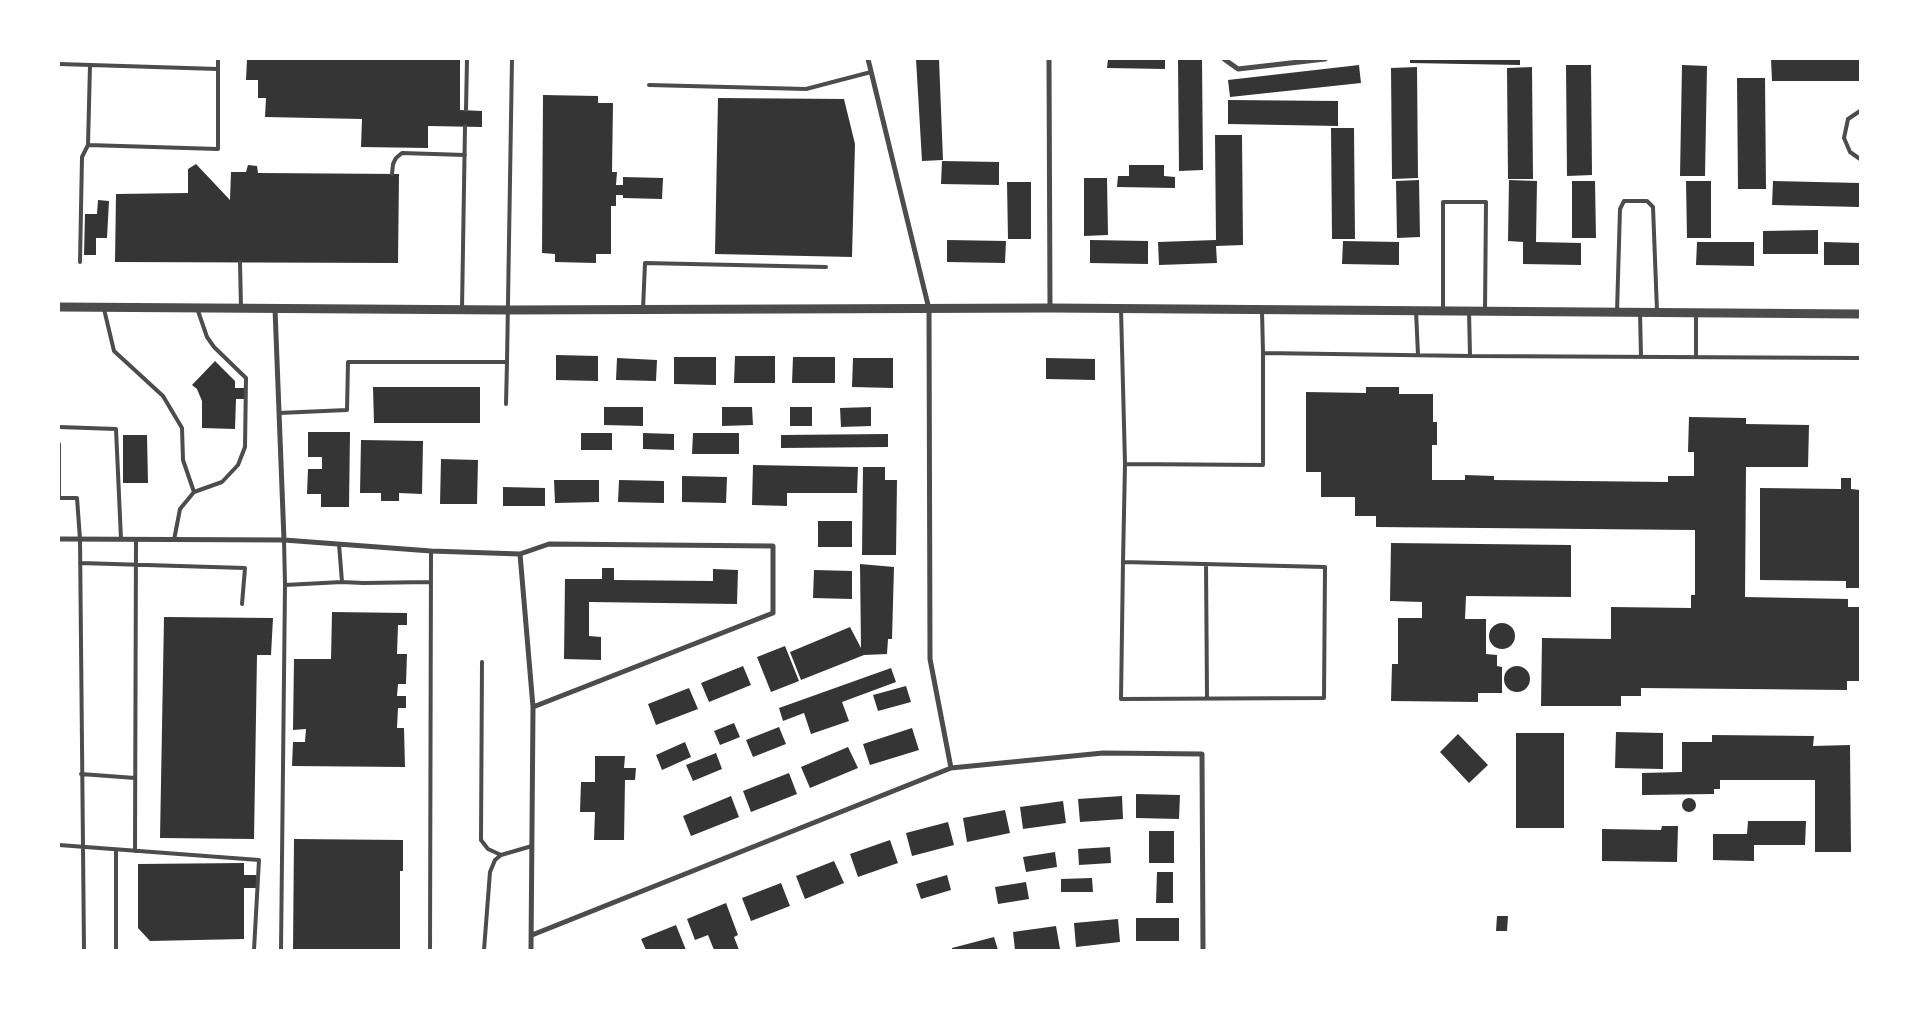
<!DOCTYPE html>
<html>
<head>
<meta charset="utf-8">
<style>
	body { margin:0 }
	#map { position:relative; width:1919px; height:1009px; overflow:hidden; background:#fff; font-family:"Roboto Serif",serif }
	canvas { display:block }
	.frame { position:absolute; inset:0; border:60px solid #fff; pointer-events:none }
</style>
</head>
<body>
<div id="map">
<canvas width="1919" height="1009"></canvas>
<div class="frame"></div>
</div>
<script>
const ctx = document.querySelector('canvas').getContext('2d');
ctx.lineJoin = 'round';
function paint(path, color) { ctx.fillStyle = color; ctx.fill(path, 'evenodd'); }
const shape = rows => new Path2D(rows.map(r => 'M' + r).join(''));
function trace(path, color, width, dash) { ctx.strokeStyle = color; ctx.lineWidth = width; ctx.lineCap = dash ? 'butt' : 'round'; ctx.setLineDash(dash || []); ctx.stroke(path); }
paint(shape([
	[247,59,460,59,460,110,482,111,482,127,428,126,428,148,361,147,362,119,265,117,266,98,258,98,258,80,246,80],
	[916,59,939,59,943,160,922,161],
	[1108,59,1165,59,1165,69,1107,68],
	[1202,59,1203,170,1179,171,1178,60],
	[1410,59,1520,59,1520,65,1410,63],
	[1771,59,1860,59,1860,81,1772,81],
	[1359,65,1361,83,1230,97,1228,80],
	[1566,65,1591,65,1592,175,1567,176],
	[1682,65,1707,66,1705,176,1680,176],
	[1417,67,1418,178,1392,179,1391,68],
	[1532,67,1533,179,1508,179,1507,68],
	[1737,78,1765,78,1766,189,1738,189],
	[543,95,598,96,598,103,613,103,612,172,617,172,616,185,623,185,623,177,663,178,662,199,623,198,623,195,616,195,616,206,611,206,611,254,596,254,596,263,555,262,555,254,542,253],
	[718,98,844,99,855,144,852,257,715,254],
	[1228,100,1338,101,1338,126,1228,124],
	[1331,128,1354,128,1355,239,1332,239],
	[1215,135,1242,135,1243,245,1216,246,1217,263,1159,265,1158,242,1216,240],
	[942,161,999,162,999,185,941,184],
	[196,164,230,200,231,172,246,172,248,165,257,166,258,173,399,174,398,263,115,262,116,194,188,193,188,169],
	[1129,165,1164,165,1164,176,1175,177,1175,188,1117,187,1118,176,1129,176],
	[1084,178,1107,178,1108,235,1084,236],
	[1419,180,1420,237,1397,238,1396,181],
	[1509,180,1537,181,1536,242,1581,243,1581,265,1523,264,1523,242,1508,241],
	[1572,181,1595,181,1596,238,1572,238],
	[1686,181,1711,181,1711,238,1687,238],
	[1773,181,1860,183,1860,207,1772,205],
	[1007,182,1031,182,1031,239,1008,239],
	[98,200,109,201,107,238,96,238,96,255,84,255,85,214,97,214],
	[1818,230,1818,254,1763,254,1763,231],
	[947,240,1006,241,1005,263,947,262],
	[1090,240,1148,241,1148,264,1090,263],
	[1343,241,1399,242,1399,265,1342,264],
	[1697,242,1754,242,1754,266,1696,265],
	[1824,242,1860,243,1860,265,1824,265],
	[556,355,598,356,598,381,556,380],
	[735,356,775,356,775,383,734,383],
	[674,357,716,357,716,385,674,384],
	[793,357,835,357,835,383,792,383],
	[617,358,657,360,656,381,616,380],
	[853,358,893,358,893,388,852,387],
	[1046,358,1095,359,1095,380,1046,379],
	[215,361,235,381,235,388,244,388,244,399,236,399,235,429,202,428,202,401,197,389,192,385],
	[373,387,480,387,480,423,374,423],
	[1366,387,1399,387,1399,394,1433,394,1433,422,1437,422,1437,445,1432,445,1432,480,1465,480,1465,475,1494,476,1494,480,1668,482,1668,476,1694,476,1694,452,1688,452,1689,417,1746,418,1746,424,1809,425,1808,467,1746,467,1745,597,1848,599,1848,607,1860,607,1860,681,1847,681,1847,690,1641,688,1641,696,1621,696,1621,706,1541,706,1542,638,1611,639,1611,607,1691,608,1691,595,1695,595,1695,530,1376,527,1376,516,1355,516,1355,497,1321,497,1321,472,1306,472,1306,392,1366,393],
	[604,407,643,407,643,426,604,425],
	[722,407,752,407,753,425,722,426],
	[790,407,812,407,812,426,790,426],
	[871,407,871,426,841,427,840,408],
	[308,432,350,432,349,507,321,507,321,494,307,494,308,469,322,469,322,457,308,457],
	[581,433,612,433,612,450,581,450],
	[643,433,674,434,674,450,643,449],
	[693,433,739,433,739,454,692,454],
	[888,434,888,447,781,448,781,435],
	[123,435,147,435,148,483,123,483],
	[361,440,423,441,422,494,399,493,399,501,381,501,381,493,360,493],
	[441,459,478,460,477,504,440,504],
	[753,465,858,467,857,493,787,493,787,506,752,505],
	[863,467,885,467,885,480,897,480,896,555,862,555],
	[682,476,727,477,726,503,682,502],
	[1841,478,1851,478,1851,489,1860,490,1860,588,1846,588,1846,581,1760,580,1760,488,1841,489],
	[554,480,599,480,599,502,555,503],
	[619,480,664,481,664,503,618,502],
	[503,487,545,488,545,506,503,506],
	[818,521,852,521,852,547,818,547],
	[1391,543,1571,545,1571,597,1466,596,1465,619,1486,619,1486,654,1497,655,1497,666,1502,667,1502,693,1478,693,1478,702,1391,701,1392,664,1398,664,1398,618,1422,618,1422,602,1390,601],
	[860,564,894,567,892,639,888,639,887,654,864,655,801,680,790,652,850,627,861,648],
	[602,568,614,568,614,580,713,581,713,569,738,570,737,604,589,602,589,636,601,637,601,660,564,659,565,579,602,579],
	[814,570,852,571,852,599,813,598],
	[332,612,407,613,407,625,398,625,397,654,407,654,406,684,398,684,397,696,406,696,406,708,398,708,397,728,404,728,405,767,292,766,293,742,305,742,306,729,293,730,294,659,331,659],
	[164,617,273,618,271,655,257,655,254,839,160,838],
	'1489 636a13 13 0 1 1 26 0a13 13 0 1 1-26 0Z',
	[785,646,799,681,771,692,757,657],
	'1504 679a13 13 0 1 1 26 0a13 13 0 1 1-26 0Z',
	[743,666,751,685,709,702,701,683],
	[891,668,896,682,842,702,849,721,811,734,804,713,783,721,779,708],
	[906,686,911,702,878,711,873,695],
	[689,688,698,709,656,725,648,704],
	[734,723,740,737,720,745,714,731],
	[779,727,786,744,753,757,746,740],
	[912,728,919,750,870,765,863,744],
	[1616,732,1663,733,1663,769,1615,768],
	[1516,733,1564,733,1564,828,1516,828],
	[1458,734,1488,765,1469,783,1440,752],
	[1712,735,1814,736,1813,746,1850,745,1851,852,1815,852,1815,780,1720,780,1720,789,1714,789,1714,794,1642,795,1642,773,1682,772,1682,742,1712,742],
	[685,742,691,757,662,770,656,755],
	[848,747,858,768,810,788,801,767],
	[716,753,722,769,693,781,686,765],
	[595,756,625,756,624,768,636,768,635,780,625,780,624,840,594,840,595,812,580,812,581,782,595,782],
	[789,773,797,794,751,812,743,791],
	[1136,794,1180,795,1179,819,1136,818],
	[731,796,739,817,691,836,683,816],
	[1122,796,1123,819,1080,822,1078,799],
	'1682 805a7 7 0 1 1 14 0a7 7 0 1 1-14 0Z',
	[1063,801,1066,823,1023,829,1020,807],
	[1005,810,1010,833,967,842,963,818],
	[1748,821,1806,821,1805,845,1754,845,1754,861,1713,860,1713,834,1747,834],
	[948,822,954,845,912,856,906,833],
	[1662,826,1678,826,1677,862,1602,861,1602,829,1661,830],
	[1149,831,1174,831,1174,863,1149,863],
	[294,839,403,840,403,871,400,871,400,950,293,950],
	[890,840,898,863,858,877,850,854],
	[1110,847,1111,863,1079,865,1078,849],
	[1055,852,1057,867,1026,872,1023,857],
	[834,861,844,883,805,899,796,876],
	[244,863,244,875,256,875,256,888,244,888,244,939,150,941,138,928,138,864],
	[1157,872,1173,872,1173,903,1156,903],
	[947,875,951,890,921,899,916,884],
	[1092,878,1093,892,1061,892,1061,879],
	[1026,882,1029,899,998,904,995,887],
	[781,883,790,906,751,921,742,898],
	[726,903,738,935,734,937,739,950,714,950,708,935,695,940,687,919],
	[1497,916,1508,916,1507,931,1496,931],
	[1136,918,1179,918,1179,941,1136,941],
	[1118,919,1120,942,1076,947,1074,923],
	[676,925,686,950,646,950,641,939],
	[1056,926,1060,949,1015,950,1013,932],
	[994,937,998,950,952,950,952,948]
]), '#353535');
trace(shape([
	[59,64,218,69],
	[649,85,806,89,871,72],
	[466,110,467,59],
	[1860,111,1848,119,1844,138,1850,152,1860,159],
	[88,145,218,149,218,59],
	[392,174,393,164,396,158,402,153,465,155],
	[80,262,82,157,88,145,90,65],
	[240,262,241,308],
	[104,309,114,351,163,396,182,428,183,460,194,492],
	[462,309,465,126],
	[643,309,645,263,826,267],
	[1121,309,1125,464,1123,562,1121,699,1324,698,1325,567,1123,562],
	[1262,310,1263,353,1470,356,1860,358],
	[1416,311,1418,355],
	[1443,311,1443,202,1486,202,1485,311],
	[1469,311,1470,356],
	[1617,312,1620,209,1624,201,1647,201,1653,207,1657,311],
	[1640,312,1641,356],
	[1696,313,1696,357],
	[507,362,512,59],
	[279,413,347,410,348,362,507,362,506,404],
	[59,427,116,429,121,539],
	[59,444,59,498,77,498,80,539,84,950],
	[1125,464,1263,465,1263,353],
	[174,540,180,509,194,492,222,482,238,465,245,447,246,378,214,347,207,337,197,308],
	[339,544,342,582,363,583,431,582],
	[80,563,245,568,242,604],
	[1206,564,1207,698],
	[285,585,342,582],
	[482,662,481,840,488,849,501,855],
	[81,774,135,778],
	[59,845,259,860,254,950],
	[116,850,116,950],
	[135,851,136,539],
	[281,950,285,585,284,540],
	[430,950,431,551],
	[484,950,490,872,495,860,501,855,532,846]
]), '#4c4c4c', 4);
trace(shape([
	[868,59,929,309,930,659,951,768],
	[1049,59,1050,308],
	[1224,59,1238,69,1325,59],
	[275,309,284,540],
	[59,539,284,540,431,551,520,554,549,544,773,546,773,613,533,707],
	[520,554,533,707,531,950],
	[532,935,951,768,1103,753,1202,754,1203,950]
]), '#4c4c4c', 5);
trace(shape([
	[59,307,509,310,1050,308,1860,314]
]), '#4c4c4c', 9);
</script>
</body>
</html>
